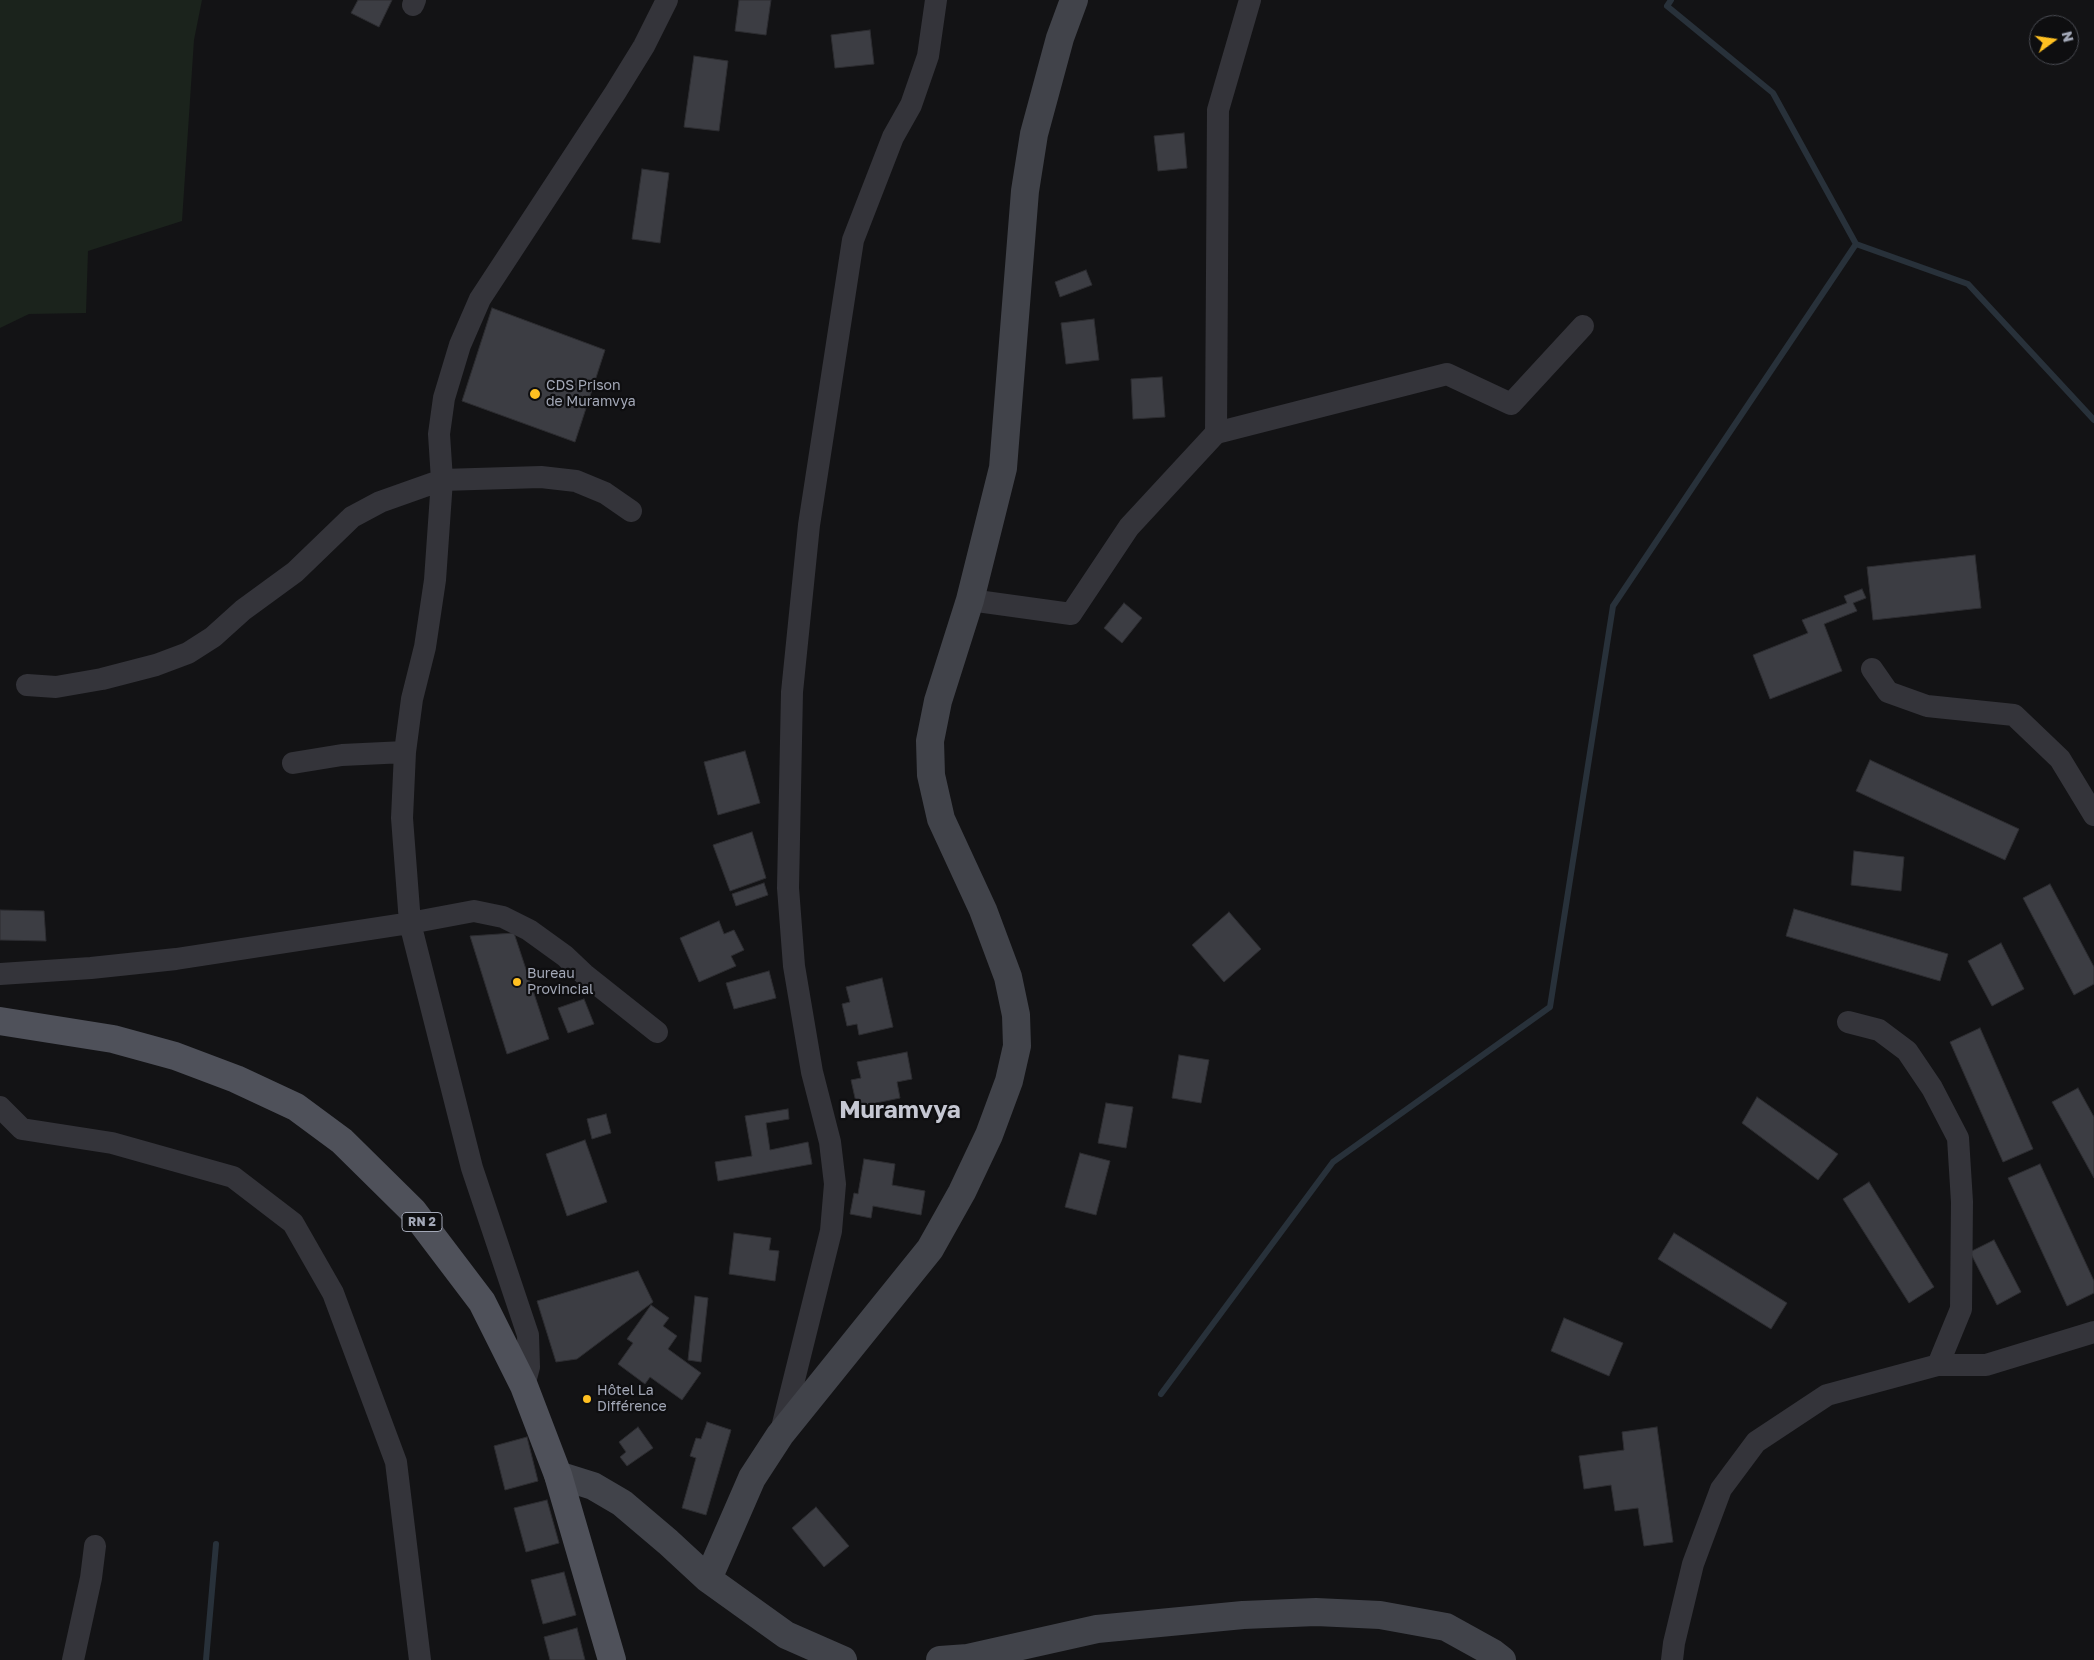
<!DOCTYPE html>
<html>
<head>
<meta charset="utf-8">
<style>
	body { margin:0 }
	#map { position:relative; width:2094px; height:1660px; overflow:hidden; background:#131315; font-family:"Golos Text",sans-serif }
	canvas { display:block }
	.north { position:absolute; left:2029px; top:15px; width:50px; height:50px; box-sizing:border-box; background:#0e0e10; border:1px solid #4a4c53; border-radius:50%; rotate:76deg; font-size:14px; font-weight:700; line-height:20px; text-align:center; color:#a3a8b7 }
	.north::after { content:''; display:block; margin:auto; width:18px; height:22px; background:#ffc021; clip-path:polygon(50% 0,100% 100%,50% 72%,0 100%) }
</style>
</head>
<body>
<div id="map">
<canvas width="2094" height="1660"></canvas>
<div class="north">N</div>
</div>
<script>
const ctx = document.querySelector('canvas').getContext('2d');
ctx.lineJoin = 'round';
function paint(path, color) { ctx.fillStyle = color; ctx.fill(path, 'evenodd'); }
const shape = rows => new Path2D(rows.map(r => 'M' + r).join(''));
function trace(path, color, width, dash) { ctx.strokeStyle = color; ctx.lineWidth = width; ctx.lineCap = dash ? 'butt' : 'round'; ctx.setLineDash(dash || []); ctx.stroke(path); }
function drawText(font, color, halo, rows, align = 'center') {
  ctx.font = font + ' "Golos Text",sans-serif'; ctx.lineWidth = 4.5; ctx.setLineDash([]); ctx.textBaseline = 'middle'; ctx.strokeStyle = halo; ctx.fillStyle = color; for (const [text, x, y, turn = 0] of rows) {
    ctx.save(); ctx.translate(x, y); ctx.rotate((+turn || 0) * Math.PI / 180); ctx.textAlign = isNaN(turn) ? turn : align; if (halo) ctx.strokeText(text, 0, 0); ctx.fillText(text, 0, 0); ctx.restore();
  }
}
paint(shape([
	[0,0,202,0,194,40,182,221,88,251,86,313,29,314,0,328]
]), '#1b231c');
trace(shape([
	[1671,0,1667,6,1773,93,1856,244,1968,284,2094,420],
	[1161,1394,1333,1162,1550,1007,1613,606,1856,244],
	[206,1660,216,1544]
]), '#28313a', 6);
const building = shape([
	[358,0,392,0,379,27,351,13,358,0],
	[739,0,771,0,766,35,735,31,739,0],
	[870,30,874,64,835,68,831,35,870,30],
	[694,56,728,61,719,131,684,127,694,56],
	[1184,133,1187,168,1158,171,1154,136,1184,133],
	[642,169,669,173,660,243,632,239,642,169],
	[1086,270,1092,285,1060,297,1055,282,1086,270],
	[492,308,605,350,575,442,462,401,492,308],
	[1094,319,1099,360,1066,364,1061,323,1094,319],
	[1162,377,1165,417,1133,419,1131,379,1162,377],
	[1975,555,1981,608,1873,620,1867,567,1975,555],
	[1862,589,1866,598,1853,603,1857,611,1824,624,1842,671,1770,699,1753,655,1808,633,1802,620,1847,603,1844,596,1862,589],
	[1124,603,1142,618,1122,643,1104,628,1124,603],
	[745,751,760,803,718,815,704,762,745,751],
	[1870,760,2019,829,2005,860,1856,791,1870,760],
	[752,832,766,878,730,891,713,845,752,832],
	[1854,851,1904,857,1901,891,1851,885,1854,851],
	[764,883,768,895,736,906,732,894,764,883],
	[2050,884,2094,967,2094,984,2074,995,2023,898,2050,884],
	[1794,909,1948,954,1940,981,1786,936,1794,909],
	[0,910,44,911,46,941,0,940,0,910],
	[1229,912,1261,949,1224,982,1192,945,1229,912],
	[719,921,724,934,734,930,744,950,731,956,736,966,699,982,680,938,719,921],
	[514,933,549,1039,507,1054,470,936,514,933],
	[2001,943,2024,989,1992,1006,1968,961,2001,943],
	[769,971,776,998,734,1009,726,983,769,971],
	[882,978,893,1027,859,1035,857,1024,847,1026,842,1004,850,1002,846,987,882,978],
	[584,999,594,1024,568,1033,558,1008,584,999],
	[1980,1028,2033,1149,2003,1162,1950,1042,1980,1028],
	[907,1052,912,1079,897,1082,900,1098,857,1107,851,1080,861,1078,857,1062,907,1052],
	[1179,1055,1209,1060,1201,1103,1172,1098,1179,1055],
	[2078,1088,2094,1117,2094,1178,2052,1102,2078,1088],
	[1757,1097,1838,1154,1818,1180,1742,1123,1757,1097],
	[1106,1103,1133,1107,1126,1148,1098,1143,1106,1103],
	[788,1109,789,1119,766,1123,770,1150,808,1142,812,1164,718,1181,715,1162,752,1156,745,1116,788,1109],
	[606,1114,611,1133,592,1139,587,1119,606,1114],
	[585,1140,607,1202,567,1216,546,1154,585,1140],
	[1080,1153,1110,1161,1096,1215,1065,1207,1080,1153],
	[864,1159,895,1164,892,1185,925,1191,921,1215,873,1206,871,1218,850,1214,854,1193,858,1194,864,1159],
	[2040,1164,2094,1281,2094,1293,2067,1306,2008,1178,2040,1164],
	[1869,1182,1934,1287,1909,1303,1843,1199,1869,1182],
	[734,1233,771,1238,769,1250,779,1251,775,1281,729,1274,734,1233],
	[1674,1233,1787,1303,1771,1329,1658,1259,1674,1233],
	[1994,1240,2021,1292,1997,1305,1970,1252,1994,1240],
	[638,1271,653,1302,577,1359,556,1362,537,1301,638,1271],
	[695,1296,708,1298,701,1362,688,1360,695,1296],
	[651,1305,669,1318,663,1326,677,1336,668,1349,701,1373,682,1400,650,1377,645,1384,618,1364,633,1343,627,1339,651,1305],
	[1564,1318,1623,1343,1609,1376,1551,1351,1564,1318],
	[707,1422,731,1430,706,1515,682,1508,696,1458,690,1456,696,1438,701,1439,707,1422],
	[638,1427,653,1448,627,1466,620,1457,626,1452,619,1442,638,1427],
	[1657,1427,1673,1542,1644,1546,1638,1508,1615,1511,1611,1485,1584,1489,1579,1456,1624,1450,1622,1432,1657,1427],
	[527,1437,538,1481,505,1490,494,1446,527,1437],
	[547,1500,559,1543,526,1552,514,1508,547,1500],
	[816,1507,849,1546,824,1567,792,1528,816,1507],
	[564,1572,576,1615,543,1624,531,1580,564,1572],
	[577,1628,585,1660,550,1660,544,1637,577,1628]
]);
paint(building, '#3c3d43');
trace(building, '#2d2d31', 1);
trace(shape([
	[413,5,415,0],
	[1216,433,1447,374,1511,404,1583,326],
	[970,600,1071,614,1129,527,1216,433,1218,110,1250,0],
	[1872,669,1888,692,1927,706,2014,715,2060,759,2094,815],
	[27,685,56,687,102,679,156,665,188,653,213,637,243,610,295,572,352,517,380,502,442,480,541,477,576,481,605,493,631,511],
	[293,763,342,755,405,752],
	[0,974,91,968,176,959,410,923,474,911,503,917,529,930,565,956,584,974,657,1032],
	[0,1107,22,1129,112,1143,233,1177,293,1223,333,1293,396,1462,420,1660],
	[1938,1365,1986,1365,2094,1332],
	[524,1386,529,1367,528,1335,472,1168,410,923,402,818,405,752,412,699,425,647,435,580,442,480,439,434,444,398,460,345,480,299,615,93,644,46,667,0],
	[781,1432,831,1231,835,1184,830,1142,812,1072,794,966,788,888,792,692,809,525,853,240,893,137,911,105,928,56,936,0],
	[73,1660,91,1578,95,1546],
	[1672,1660,1674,1643,1693,1564,1721,1489,1756,1442,1827,1395,1938,1365,1961,1309,1962,1202,1958,1138,1932,1088,1907,1051,1879,1030,1848,1022]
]), '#34343a', 22);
trace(shape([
	[558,1475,593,1486,622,1503,668,1542,708,1579,786,1635,843,1660],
	[708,1579,752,1478,780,1435,930,1249,962,1192,989,1135,1009,1081,1017,1046,1016,1015,1008,977,983,910,941,819,931,775,930,741,938,701,970,600,1003,468,1025,191,1034,134,1060,38,1074,0],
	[940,1660,968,1658,1097,1629,1243,1615,1316,1612,1380,1615,1446,1627,1493,1653,1502,1660]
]), '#41434a', 28);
trace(shape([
	[0,1021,113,1039,175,1056,236,1079,296,1107,342,1141,413,1211,482,1302,524,1386,558,1475,612,1660]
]), '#4f515a', 28);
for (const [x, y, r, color] of [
	[535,394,6,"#ffc021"],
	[517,982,5,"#ffc021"],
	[587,1399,5,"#ffc021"]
]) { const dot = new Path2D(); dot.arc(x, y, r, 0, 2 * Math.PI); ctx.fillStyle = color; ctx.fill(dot); trace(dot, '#0e0e10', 2); }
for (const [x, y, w] of [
	[422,1222,40]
]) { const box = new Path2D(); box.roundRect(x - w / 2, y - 9.5, w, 19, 4); ctx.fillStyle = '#0e0e10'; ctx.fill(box); trace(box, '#a3a8b7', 1); }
drawText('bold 12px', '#a3a8b7', null, [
	["RN 2",422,1222]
]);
drawText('14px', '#a3a8b7', '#0e0e10', [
	["CDS Prison",546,386],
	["de Muramvya",546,402],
	["Bureau",527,974],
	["Provincial",527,990],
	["Hôtel La",597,1391],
	["Différence",597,1407]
], 'left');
drawText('bold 24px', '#c5c7d2', '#0e0e10', [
	["Muramvya",900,1110]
]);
</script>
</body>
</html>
